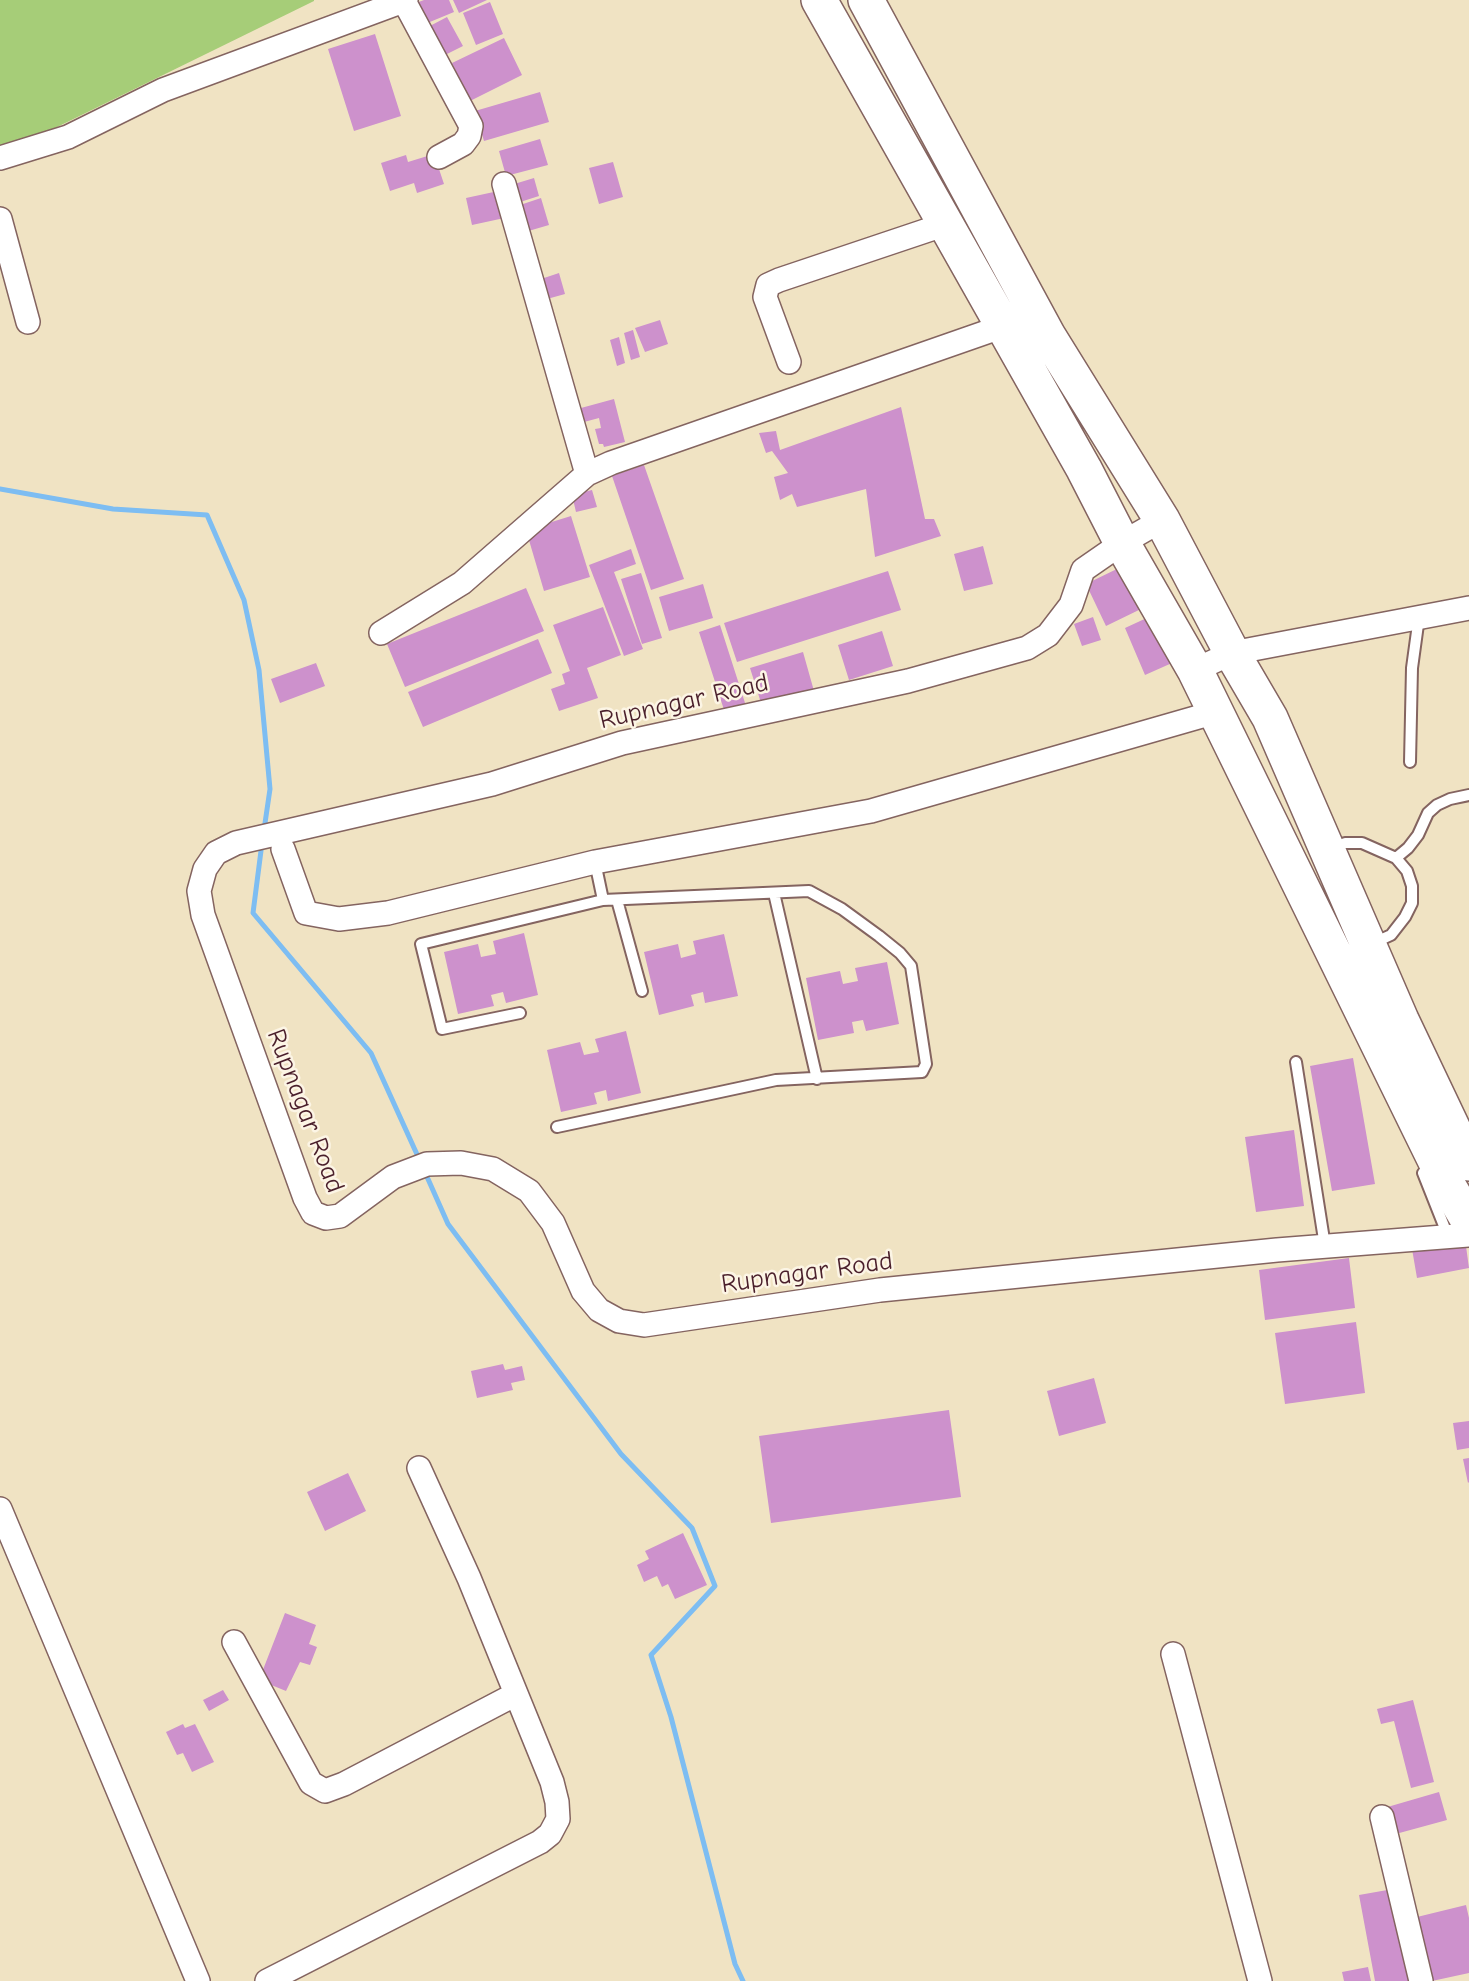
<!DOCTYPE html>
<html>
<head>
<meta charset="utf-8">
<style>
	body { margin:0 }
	canvas { display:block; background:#f0e3c3 }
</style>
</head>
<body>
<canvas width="1469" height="1981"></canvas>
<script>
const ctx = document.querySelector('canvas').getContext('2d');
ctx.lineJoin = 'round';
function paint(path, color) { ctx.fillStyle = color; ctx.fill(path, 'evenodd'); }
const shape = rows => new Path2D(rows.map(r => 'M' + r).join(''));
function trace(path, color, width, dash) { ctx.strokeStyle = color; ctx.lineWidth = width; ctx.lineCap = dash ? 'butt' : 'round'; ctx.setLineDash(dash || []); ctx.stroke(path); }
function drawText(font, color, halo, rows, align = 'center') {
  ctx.font = font + ' "Comic Neue",sans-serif'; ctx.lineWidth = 5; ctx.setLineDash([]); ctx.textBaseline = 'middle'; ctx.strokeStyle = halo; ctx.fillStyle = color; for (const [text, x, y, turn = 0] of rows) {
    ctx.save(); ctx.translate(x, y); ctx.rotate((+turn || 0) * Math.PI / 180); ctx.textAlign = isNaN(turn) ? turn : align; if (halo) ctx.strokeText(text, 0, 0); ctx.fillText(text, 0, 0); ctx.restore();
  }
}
paint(shape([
	[0,0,314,0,314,1,0,155]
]), '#a6cd78');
trace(shape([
	[0,489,113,509,207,515,244,600,259,670,270,789,264,830],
	[262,843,253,913,371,1053,420,1161],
	[424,1170,448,1224,621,1454,692,1528,715,1586,651,1655,671,1717,735,1964,743,1981]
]), '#7dbdf2', 5);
paint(shape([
	[424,0,449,0,454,12,425,24,416,3],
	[453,0,487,0,459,13],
	[490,2,503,34,476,45,463,13],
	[447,17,463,46,443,56,428,27],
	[375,34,401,116,354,131,328,49],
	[504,38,522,75,470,101,452,63],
	[540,92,549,122,484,141,475,111],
	[540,139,548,165,506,176,499,151],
	[434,154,444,184,417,193,414,183,390,191,381,163,406,155,408,162],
	[613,162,623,197,599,204,589,168],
	[534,178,539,196,517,203,511,185],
	[503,190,509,217,472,225,466,198],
	[541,198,549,225,525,232,517,206],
	[559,273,565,294,547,299,541,279],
	[660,320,668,344,645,352,635,328],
	[633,330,640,357,631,360,624,333],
	[619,337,625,363,617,366,610,340],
	[614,399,625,442,604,447,603,444,599,444,595,429,601,428,599,418,584,422,581,408],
	[901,407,925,519,934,519,941,536,875,557,866,489,797,507,792,494,780,500,774,477,788,473,772,451,766,453,759,433,776,431,780,450],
	[644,465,684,579,651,590,612,476],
	[592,490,597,507,576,512,572,495],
	[571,516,590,577,544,591,526,530],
	[983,546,993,584,964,591,954,554],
	[631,549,636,564,614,572,643,649,624,656,589,565],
	[1123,566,1143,608,1106,626,1086,584],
	[888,571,901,610,737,662,724,623],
	[641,573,662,638,642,644,621,579],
	[703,584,713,618,669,631,659,597],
	[526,588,544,631,405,687,387,644],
	[603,607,621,655,587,668,598,698,559,711,551,689,565,684,562,674,570,671,553,625],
	[1151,616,1172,663,1145,675,1125,628],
	[1093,617,1101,640,1082,646,1074,624],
	[720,625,746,706,725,713,699,632],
	[882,631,893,666,849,680,838,645],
	[538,639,552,673,423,727,408,692],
	[803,652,814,691,762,706,750,668],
	[316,663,325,686,280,703,271,679],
	[524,933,538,995,506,1003,503,992,491,995,494,1006,458,1014,444,952,478,944,481,957,496,954,493,941],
	[724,934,738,996,705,1003,703,992,691,995,694,1006,659,1015,644,952,678,944,681,958,696,954,693,941],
	[887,962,899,1024,866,1031,863,1020,852,1022,854,1033,818,1040,806,978,840,971,843,984,858,981,855,968],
	[626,1031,641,1093,608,1101,606,1090,594,1093,597,1104,561,1112,547,1050,580,1042,584,1055,599,1052,595,1039],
	[1353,1058,1375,1184,1332,1191,1310,1066],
	[1294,1130,1304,1206,1256,1212,1245,1137],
	[1465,1239,1469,1268,1417,1278,1412,1249],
	[1349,1258,1355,1308,1265,1320,1259,1270],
	[1356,1322,1365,1393,1285,1404,1275,1333],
	[503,1364,505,1370,522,1366,525,1380,511,1383,513,1390,477,1398,471,1371],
	[1094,1378,1106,1423,1059,1436,1047,1391],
	[949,1410,961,1497,771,1523,759,1436],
	[1469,1421,1469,1448,1457,1450,1453,1423],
	[1469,1458,1469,1482,1468,1483,1463,1459],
	[348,1473,366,1511,325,1531,307,1492],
	[683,1533,707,1585,675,1599,668,1584,662,1587,657,1576,644,1582,637,1565,649,1559,645,1551],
	[285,1613,316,1625,309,1644,317,1647,310,1665,300,1662,286,1691,259,1680],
	[223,1690,229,1700,209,1711,203,1700],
	[1413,1700,1434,1782,1411,1788,1394,1721,1381,1724,1377,1709],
	[183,1724,185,1728,195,1724,214,1762,192,1772,183,1753,177,1755,166,1732],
	[1439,1792,1447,1820,1392,1835,1384,1808],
	[1393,1889,1411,1981,1375,1981,1359,1895],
	[1466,1905,1469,1918,1469,1973,1432,1981,1417,1917],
	[1368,1967,1371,1981,1344,1981,1342,1972]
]), '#cd91cc');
const lane = shape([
	[1410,762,1412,668,1419,617],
	[1333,848,1345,843,1362,843,1396,858,1407,871,1412,886,1412,903,1405,917,1391,935,1380,940],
	[1396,858,1408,848,1418,835,1428,813,1437,805,1450,799,1469,795],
	[595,862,603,900],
	[774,893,817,1079],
	[617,900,642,991],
	[520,1013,442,1029,421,944,603,900,809,891,842,909,879,936,900,953,911,966,926,1064,922,1072,776,1080,557,1127],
	[1296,1062,1325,1246],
	[1423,1173,1448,1236]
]);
const street = shape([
	[404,1,471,126,469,136,463,144,439,157],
	[0,158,68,137,163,90,406,0],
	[504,184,587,474],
	[0,219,28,322],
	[789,362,765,297,768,285,779,280,946,224],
	[1162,520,1122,543,1083,570,1071,605,1048,635,1027,648,908,681,622,743,492,784,236,843,216,853,205,869,199,891,203,915,305,1198,313,1213,326,1218,340,1216,393,1177,427,1164,461,1163,493,1169,529,1191,553,1223,583,1291,599,1310,619,1321,644,1325,880,1290,1277,1250,1469,1235],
	[381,633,462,583,587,474,611,463,1004,326,1014,321],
	[1195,670,1232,653,1469,608],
	[283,849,306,913,339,919,388,913,595,862,871,811,1216,712],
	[0,1509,198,1981],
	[234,1642,311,1783,325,1791,344,1784,516,1694],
	[1173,1654,1260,1981],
	[1382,1817,1421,1981],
	[267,1981,540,1842,550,1834,558,1819,557,1802,552,1782,469,1578,419,1468]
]);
const primary = shape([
	[819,0,1084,469,1122,543,1195,670,1447,1184,1469,1221],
	[866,0,1048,336,1162,520,1232,653,1270,718,1401,1020,1469,1163]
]);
trace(lane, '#846460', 14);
trace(street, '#846460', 26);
trace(primary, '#846460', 38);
trace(lane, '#fff', 10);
trace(street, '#fff', 23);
trace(primary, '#fff', 35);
drawText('26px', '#4a1f2b', '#fcf5e5', [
	["Rupnagar Road",684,702,-13],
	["Rupnagar Road",305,1111,69],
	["Rupnagar Road",807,1273,-8]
]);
</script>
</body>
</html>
